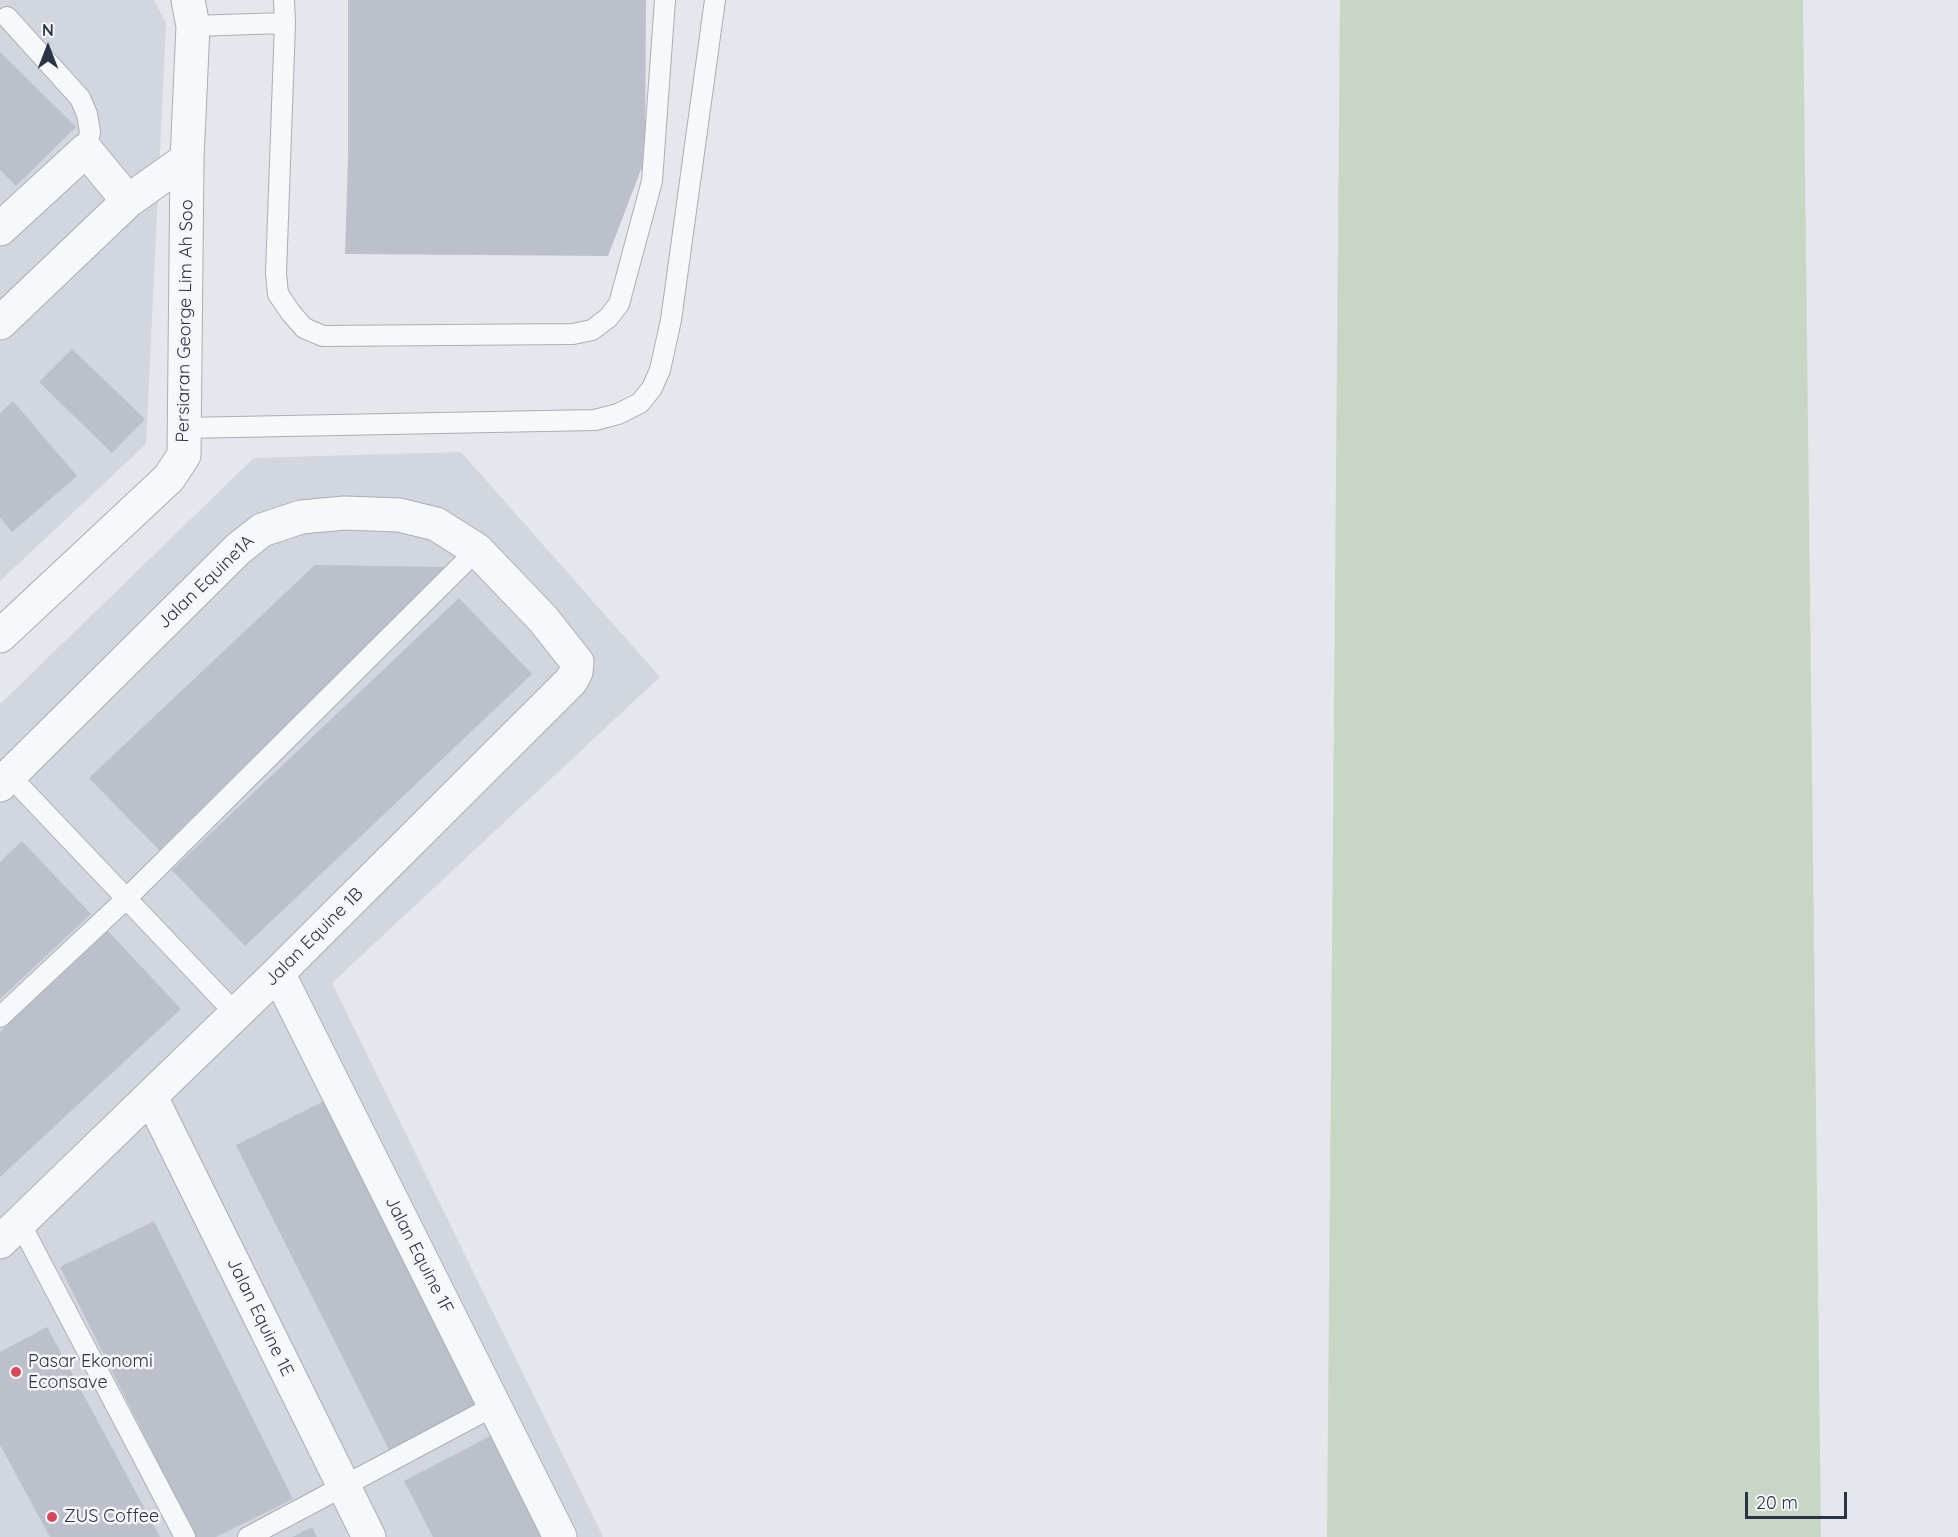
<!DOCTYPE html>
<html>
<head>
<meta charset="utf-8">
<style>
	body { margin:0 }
	#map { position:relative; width:1958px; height:1537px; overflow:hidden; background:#e4e7ec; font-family:Quicksand,sans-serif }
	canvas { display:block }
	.north { position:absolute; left:18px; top:18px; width:60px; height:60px; -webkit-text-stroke:4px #f4f6f9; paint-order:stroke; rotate:0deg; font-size:16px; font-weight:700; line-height:24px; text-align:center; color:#2b3445 }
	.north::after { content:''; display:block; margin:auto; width:21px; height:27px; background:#2b3445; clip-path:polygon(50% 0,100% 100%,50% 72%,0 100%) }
	.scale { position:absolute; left:1745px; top:1492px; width:102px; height:27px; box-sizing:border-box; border:3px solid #2b3445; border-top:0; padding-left:8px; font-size:18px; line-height:21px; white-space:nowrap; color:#2b3445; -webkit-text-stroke:4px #f4f6f9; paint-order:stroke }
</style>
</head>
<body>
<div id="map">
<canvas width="1958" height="1537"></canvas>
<div class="north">N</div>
<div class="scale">20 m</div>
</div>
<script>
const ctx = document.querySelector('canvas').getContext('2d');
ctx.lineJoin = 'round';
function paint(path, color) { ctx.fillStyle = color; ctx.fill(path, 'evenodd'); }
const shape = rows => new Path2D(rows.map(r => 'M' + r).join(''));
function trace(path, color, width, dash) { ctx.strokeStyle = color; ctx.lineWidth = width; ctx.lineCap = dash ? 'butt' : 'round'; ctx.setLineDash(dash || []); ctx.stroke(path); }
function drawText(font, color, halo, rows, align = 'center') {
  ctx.font = font + ' Quicksand,sans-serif'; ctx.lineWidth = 5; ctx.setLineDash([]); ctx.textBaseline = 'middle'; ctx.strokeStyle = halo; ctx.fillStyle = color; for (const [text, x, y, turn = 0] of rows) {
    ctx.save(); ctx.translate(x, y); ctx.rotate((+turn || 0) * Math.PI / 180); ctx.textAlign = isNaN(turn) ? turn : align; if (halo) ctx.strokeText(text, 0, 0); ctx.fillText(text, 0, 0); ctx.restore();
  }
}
paint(shape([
	[0,0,154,0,166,23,146,444,0,581],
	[461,452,660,677,332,983,603,1537,0,1537,0,704,254,458]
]), '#d2d6de');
paint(shape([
	[1340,0,1803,0,1821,1537,1327,1537]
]), '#c9d6c5');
paint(shape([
	[348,0,646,0,645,159,608,256,345,254,348,158],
	[0,52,76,127,16,186,0,170],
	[72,349,145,419,112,453,39,382],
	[13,401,77,476,12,532,0,517,0,413],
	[315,565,445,567,159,850,89,778],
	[459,598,532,674,245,946,172,870],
	[22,841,91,914,0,999,0,862],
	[108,931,181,1009,0,1177,0,1032],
	[326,1100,480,1407,390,1452,236,1145],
	[154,1221,293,1499,216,1537,195,1537,60,1267],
	[47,1327,117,1457,160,1537,50,1537,0,1445,0,1352],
	[494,1434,547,1537,433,1537,404,1481],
	[312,1527,317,1537,292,1537]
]), '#bbc0ca');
const service = shape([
	[284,0,285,23,276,273,278,294,291,313,304,328,323,336,573,334,592,330,608,318,619,304,652,181,665,0],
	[7,17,80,98,87,114,90,132,86,150],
	[193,26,285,23],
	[184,428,595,420,618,414,640,403,652,388,660,370,671,320,715,0],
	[10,776,236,1014],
	[0,1017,126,899,477,550],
	[20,1223,185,1537],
	[248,1537,494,1406]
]);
const minor = shape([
	[0,229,86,150,128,201],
	[0,323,128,201,187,159],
	[0,636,169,478,184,455,187,159,193,26,188,0],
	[0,785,238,549,262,530,301,517,345,513,399,515,436,524,477,550,543,619,577,662,576,672,571,681,278,973,0,1242],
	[278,973,560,1537],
	[151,1097,369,1537]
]);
trace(service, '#a9aeb7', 22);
trace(minor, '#a9aeb7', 35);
trace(service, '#f7f8fa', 20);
trace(minor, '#f7f8fa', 33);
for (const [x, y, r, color] of [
	[16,1372,6,"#d1495b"],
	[52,1517,6,"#d1495b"]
]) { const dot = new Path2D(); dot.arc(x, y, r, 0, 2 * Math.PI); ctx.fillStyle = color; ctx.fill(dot); trace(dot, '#f4f6f9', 2); }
drawText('18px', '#2b3445', '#f4f6f9', [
	["Persiaran George Lim Ah Soo",185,321,-89],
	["Jalan Equine1A",206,582,-44],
	["Jalan Equine 1B",314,937,-45],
	["Jalan Equine 1F",419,1255,63],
	["Jalan Equine 1E",260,1317,64]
]);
drawText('18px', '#2b3445', '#f4f6f9', [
	["Pasar Ekonomi",28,1362],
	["Econsave",28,1383],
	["ZUS Coffee",64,1517]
], 'left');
</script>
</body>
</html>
